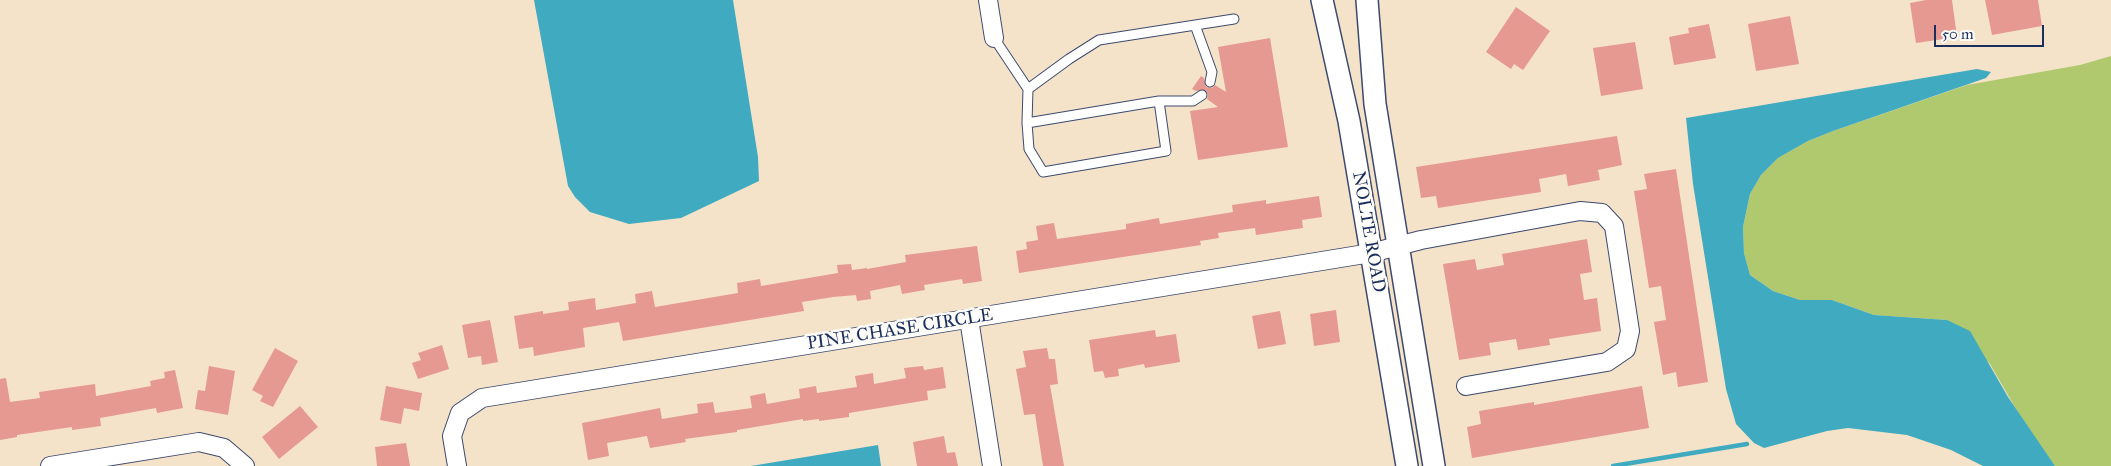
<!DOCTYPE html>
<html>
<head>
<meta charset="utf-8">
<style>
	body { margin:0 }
	#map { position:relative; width:2111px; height:466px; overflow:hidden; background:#f4e3c9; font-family:"IM FELL Great Primer",serif }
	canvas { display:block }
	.scale { position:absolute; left:1934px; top:25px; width:110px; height:22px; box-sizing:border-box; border:2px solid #1b2f5e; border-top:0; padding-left:6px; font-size:15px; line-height:18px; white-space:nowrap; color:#1b2f5e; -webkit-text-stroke:4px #fdfcf7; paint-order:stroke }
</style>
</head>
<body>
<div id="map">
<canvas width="2111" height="466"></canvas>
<div class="scale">50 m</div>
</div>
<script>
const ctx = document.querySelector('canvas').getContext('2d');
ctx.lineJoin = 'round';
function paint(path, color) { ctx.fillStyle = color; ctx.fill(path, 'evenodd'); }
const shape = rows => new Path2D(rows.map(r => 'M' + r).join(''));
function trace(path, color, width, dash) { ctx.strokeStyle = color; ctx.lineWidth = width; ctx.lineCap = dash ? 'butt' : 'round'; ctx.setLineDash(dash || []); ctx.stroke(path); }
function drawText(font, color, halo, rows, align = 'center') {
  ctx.font = font + ' "IM FELL Great Primer",serif'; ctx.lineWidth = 5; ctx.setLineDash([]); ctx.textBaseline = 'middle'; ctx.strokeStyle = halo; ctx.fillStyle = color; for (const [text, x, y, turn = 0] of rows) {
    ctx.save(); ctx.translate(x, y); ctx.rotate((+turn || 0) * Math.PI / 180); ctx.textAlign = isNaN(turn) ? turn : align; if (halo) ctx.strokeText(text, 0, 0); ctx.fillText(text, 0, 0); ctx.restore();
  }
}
paint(shape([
	[2111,56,2111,466,2055,466,2027,428,1990,364,1947,320,1874,315,1832,300,1800,300,1773,291,1750,275,1744,253,1743,227,1750,194,1761,175,1778,158,1808,141,1833,131,1967,85,2080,65]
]), '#b0c96e');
paint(shape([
	[534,0,733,0,758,157,759,181,681,218,629,224,590,212,575,197,568,186],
	[1977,69,1991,72,1986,78,1833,131,1808,141,1778,158,1761,175,1750,194,1743,227,1744,253,1750,275,1773,291,1800,300,1832,300,1874,315,1947,320,1970,331,2008,397,2055,466,1983,466,1951,450,1907,435,1848,428,1827,431,1764,448,1754,443,1736,424,1726,389,1693,184,1686,118],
	[878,445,881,466,751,466]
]), '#40abc0');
trace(shape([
	[1613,466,1747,444]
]), '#40abc0', 4.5);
paint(shape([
	[1926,0,1952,0,1957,37,1916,43,1910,3],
	[1985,0,2038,0,2042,26,1992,35],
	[1516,7,1550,31,1523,70,1514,64,1511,69,1486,52],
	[1790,16,1799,64,1756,71,1748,24],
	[1709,24,1716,58,1674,65,1669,37,1689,33,1688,28],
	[1270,38,1288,147,1198,160,1190,111,1218,107,1207,99,1208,94,1205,90,1196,91,1192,89,1201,76,1204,78,1206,87,1212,88,1215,85,1226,92,1218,47],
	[1635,42,1643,89,1601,96,1593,48],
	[1617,136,1622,165,1598,170,1600,180,1568,186,1566,174,1539,179,1541,192,1438,208,1436,196,1421,198,1416,167],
	[1676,169,1708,382,1678,387,1676,372,1663,375,1654,322,1666,320,1661,286,1649,288,1634,191,1647,189,1644,174],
	[1319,196,1322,217,1302,220,1303,228,1256,235,1255,228,1218,233,1219,238,1200,241,1201,245,1019,273,1016,251,1027,249,1026,242,1038,240,1036,226,1054,223,1057,239,1126,229,1126,224,1159,218,1160,224,1233,212,1232,205,1266,200,1266,204],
	[1587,239,1592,272,1580,274,1584,300,1597,298,1601,331,1549,339,1550,345,1518,350,1516,339,1489,343,1491,355,1459,360,1443,264,1475,259,1477,270,1504,265,1502,254],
	[977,246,982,281,963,284,962,279,924,285,925,290,902,294,900,285,870,291,871,299,857,301,856,295,833,297,802,302,804,311,623,341,619,322,583,328,585,347,534,356,533,347,519,349,514,316,543,311,543,314,569,310,568,302,595,298,596,310,636,303,635,294,652,291,655,307,738,293,737,283,760,279,761,286,838,273,837,265,851,264,852,270,867,268,867,269,906,262,905,255],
	[1336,310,1340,342,1314,346,1310,314],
	[1280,311,1286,344,1258,349,1252,316],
	[490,320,498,362,482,365,481,356,468,358,462,325],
	[1155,330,1156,337,1176,334,1180,362,1145,368,1144,364,1118,369,1119,376,1105,378,1103,371,1094,372,1089,340],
	[442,345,449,369,418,379,412,363,421,360,418,353],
	[275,348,298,361,273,407,260,401,263,396,252,390],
	[1047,348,1049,359,1055,359,1058,384,1050,385,1064,466,1043,466,1035,414,1024,415,1016,369,1026,367,1023,351],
	[209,366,235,371,228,415,195,409,198,390,205,391],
	[923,366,924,370,943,367,946,388,927,391,928,400,849,413,849,417,819,421,819,419,803,421,803,419,737,430,737,432,685,439,686,442,650,448,647,436,607,443,609,456,588,460,582,423,660,408,662,419,698,413,697,404,713,402,715,413,752,408,750,396,765,393,767,404,800,398,799,389,816,386,817,393,857,387,855,376,873,373,874,384,906,378,904,368],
	[175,370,183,408,157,413,156,408,100,418,101,426,72,430,72,427,17,435,17,437,0,440,0,379,6,378,10,402,40,398,39,392,95,384,96,396,151,386,150,381,165,378,164,372],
	[386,386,422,393,419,411,404,408,401,424,380,420],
	[1642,386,1649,428,1472,458,1467,427,1481,424,1479,411,1534,402,1534,405],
	[300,406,318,427,279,459,262,437],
	[944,436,947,453,955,452,958,466,917,466,913,442],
	[406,443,410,466,377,466,375,447]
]), '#e69990');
const service = shape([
	[1195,25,1212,72,1210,82],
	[994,38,1028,89,1027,123,1029,149,1043,172,1166,151,1159,101,1027,123],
	[1028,89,1069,59,1099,40,1234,19],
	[1159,101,1193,101,1202,95]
]);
const minor = shape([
	[988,0,994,38],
	[969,319,992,466],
	[50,466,199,442,224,448,245,466],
	[457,466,452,436,460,413,482,398,1371,253,1421,240,1580,211,1602,213,1614,226,1630,331,1626,349,1607,362,1466,386]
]);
const tertiary = shape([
	[1322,0,1349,121,1407,466],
	[1367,0,1375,104,1434,466]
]);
trace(service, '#3c4a6e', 11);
trace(minor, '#3c4a6e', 20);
trace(tertiary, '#3c4a6e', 24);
trace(service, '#fff', 9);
trace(minor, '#fff', 18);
trace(tertiary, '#fff', 21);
drawText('18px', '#1b2f5e', '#fdfcf7', [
	["NOLTE ROAD",1368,232,80],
	["PINE CHASE CIRCLE",900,330,-9]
]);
</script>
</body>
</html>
